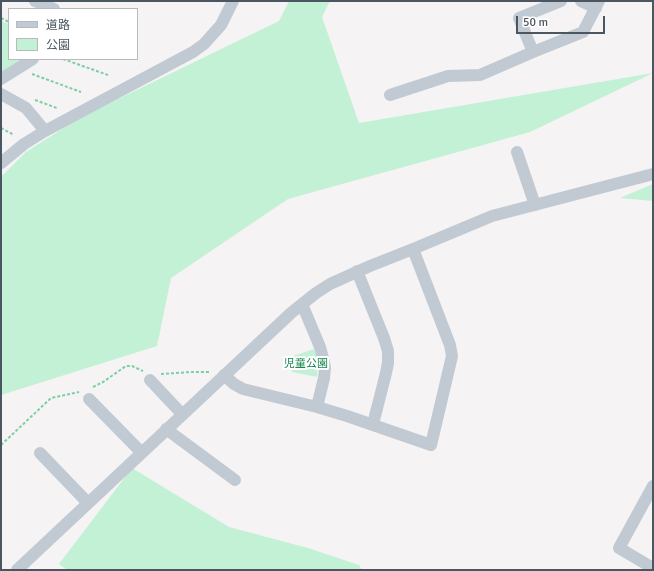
<!DOCTYPE html>
<html>
<head>
<meta charset="utf-8">
<style>
	body { margin:0 }
	#map { position:relative; width:654px; height:571px; overflow:hidden; background:#f5f3f3; font-family:Signika,"Noto Sans JP",sans-serif }
	canvas { display:block }
	.frame { position:absolute; inset:0; border:2px solid #4a5661; pointer-events:none }
	.legend { position:absolute; left:8px; top:8px; width:130px; height:52px; box-sizing:border-box; background:#fff; border:1px solid #b7bbc0; margin:0; padding:5px 7px; list-style:none; font-size:12px; color:#4a5661 }
	.legend li { display:flex; align-items:center; gap:8px; height:20px }
	.legend b { width:20px; border:1px solid #b7bbc0 }
	.scale { position:absolute; left:516px; top:16px; width:89px; height:18px; box-sizing:border-box; border:2px solid #4a5661; border-top:0; padding-left:5px; font-size:12px; line-height:14px; white-space:nowrap; color:#4a5661; -webkit-text-stroke:3px #fff; paint-order:stroke }
</style>
</head>
<body>
<div id="map">
<canvas width="654" height="571"></canvas>
<div class="frame"></div>
<ul class="legend">
<li><b style="height:5px;background:#c1cad2"></b>道路</li>
<li><b style="height:11px;background:#c3f1d5"></b>公園</li>
</ul>
<div class="scale">50 m</div>
</div>
<script>
const ctx = document.querySelector('canvas').getContext('2d');
ctx.lineJoin = 'round';
function paint(path, color) { ctx.fillStyle = color; ctx.fill(path, 'evenodd'); }
const shape = rows => new Path2D(rows.map(r => 'M' + r).join(''));
function trace(path, color, width, dash) { ctx.strokeStyle = color; ctx.lineWidth = width; ctx.lineCap = dash ? 'butt' : 'round'; ctx.setLineDash(dash || []); ctx.stroke(path); }
function drawText(font, color, halo, rows, align = 'center') {
  ctx.font = font + ' Signika,"Noto Sans JP",sans-serif'; ctx.lineWidth = 4; ctx.setLineDash([]); ctx.textBaseline = 'middle'; ctx.strokeStyle = halo; ctx.fillStyle = color; for (const [text, x, y, turn = 0] of rows) {
    ctx.save(); ctx.translate(x, y); ctx.rotate((+turn || 0) * Math.PI / 180); ctx.textAlign = isNaN(turn) ? turn : align; if (halo) ctx.strokeText(text, 0, 0); ctx.fillText(text, 0, 0); ctx.restore();
  }
}
paint(shape([
	[289,1,330,1,322,17,359,123,653,73,530,132,288,199,171,278,157,346,1,395,1,177,26,152,81,117,279,21],
	[1,21,9,24,9,59,22,59,1,72],
	[653,184,653,201,620,198],
	[314,349,318,358,317,377,292,372,287,358],
	[132,468,229,527,308,548,359,565,362,570,67,570,59,564]
]), '#c3f1d5');
trace(shape([
	[1,18,9,22],
	[63,59,108,75],
	[32,74,81,92],
	[35,100,57,108],
	[1,128,14,135],
	[161,374,191,372,210,372],
	[93,387,103,382,126,366,132,366,143,371],
	[1,445,51,398,79,392]
]), '#7ad0a6', 2, [3, 2]);
trace(shape([
	[35,1,54,9],
	[561,1,519,18,533,52,583,32,599,1],
	[581,1,596,8],
	[1,79,33,59],
	[1,94,26,108,45,131],
	[390,95,448,76,480,75,533,52],
	[517,152,535,205],
	[1,163,24,144,45,131,193,52,204,44,221,25,233,1],
	[357,271,384,338,388,351,388,363,386,373,373,424],
	[302,304,320,347,323,358,325,368,324,378,317,407],
	[224,375,234,384,243,389,317,407,347,416,431,445,452,356,450,345,413,249],
	[150,380,182,414],
	[89,399,142,453],
	[166,429,235,480],
	[40,453,88,503],
	[653,486,619,548,653,568],
	[17,570,291,313,316,293,330,284,370,266,413,249,492,216,653,174]
]), '#c1cad2', 12);
drawText('11px', '#17864f', '#fff', [
	["児童公園",306,364]
]);
</script>
</body>
</html>
